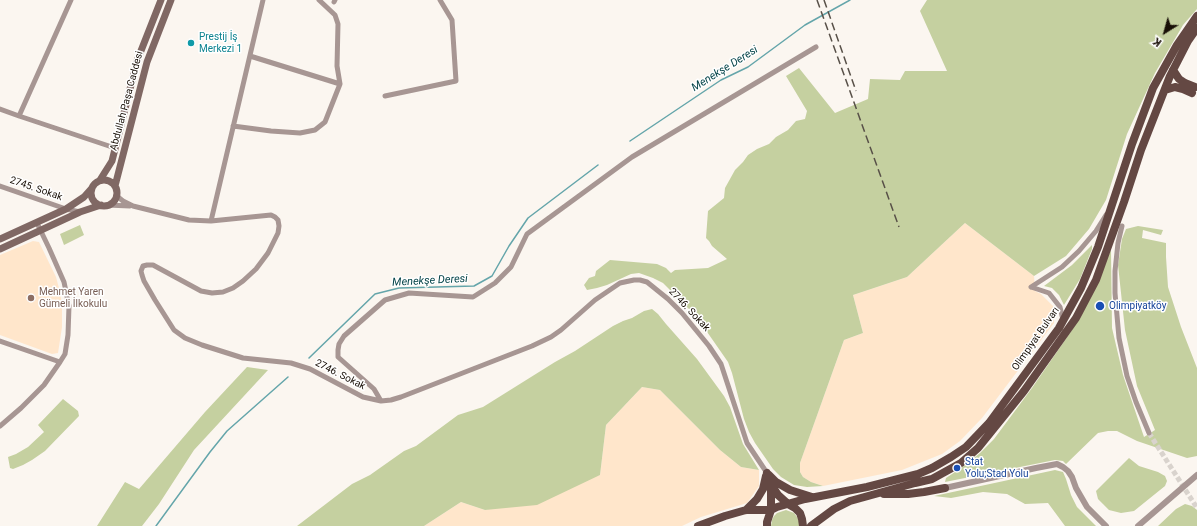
<!DOCTYPE html>
<html>
<head>
<meta charset="utf-8">
<style>
	body { margin:0 }
	#map { position:relative; width:1197px; height:526px; overflow:hidden; background:#fbf6f0; font-family:Roboto,sans-serif }
	canvas { display:block }
	.north { position:absolute; left:1145px; top:12px; width:40px; height:40px; -webkit-text-stroke:3px #fff; paint-order:stroke; rotate:217deg; font-size:11px; font-weight:700; line-height:16px; text-align:center; color:#180f06 }
	.north::after { content:''; display:block; margin:auto; width:14px; height:18px; background:#180f06; clip-path:polygon(50% 0,100% 100%,50% 72%,0 100%) }
</style>
</head>
<body>
<div id="map">
<canvas width="1197" height="526"></canvas>
<div class="north">K</div>
</div>
<script>
const ctx = document.querySelector('canvas').getContext('2d');
ctx.lineJoin = 'round';
function paint(path, color) { ctx.fillStyle = color; ctx.fill(path, 'evenodd'); }
const shape = rows => new Path2D(rows.map(r => 'M' + r).join(''));
function trace(path, color, width, dash) { ctx.strokeStyle = color; ctx.lineWidth = width; ctx.lineCap = dash ? 'butt' : 'round'; ctx.setLineDash(dash || []); ctx.stroke(path); }
function drawText(font, color, halo, rows, align = 'center') {
  ctx.font = font + ' Roboto,sans-serif'; ctx.lineWidth = 3; ctx.setLineDash([]); ctx.textBaseline = 'middle'; ctx.strokeStyle = halo; ctx.fillStyle = color; for (const [text, x, y, turn = 0] of rows) {
    ctx.save(); ctx.translate(x, y); ctx.rotate((+turn || 0) * Math.PI / 180); ctx.textAlign = isNaN(turn) ? turn : align; if (halo) ctx.strokeText(text, 0, 0); ctx.fillText(text, 0, 0); ctx.restore();
  }
}
paint(shape([
	[965,223,1034,276,1035,291,1041,294,1054,307,1054,323,982,418,960,441,942,454,902,470,823,486,811,482,803,477,800,472,800,463,844,340,863,333,853,295,907,277],
	[33,241,39,242,56,277,60,292,62,304,62,327,58,353,52,354,0,335,0,255],
	[642,387,660,390,720,450,741,467,759,470,759,486,747,503,701,517,682,526,424,526,461,502,485,510,600,475,606,425]
]), '#ffe6cb');
paint(shape([
	[927,0,1197,0,1197,9,1183,25,1155,73,1127,134,1106,200,1089,229,1066,256,1034,276,965,223,907,277,853,295,863,333,844,340,800,463,800,472,803,477,811,482,823,486,807,487,794,485,781,477,773,469,755,443,749,432,744,419,732,373,728,362,696,316,663,283,653,278,639,273,631,274,607,285,597,288,587,290,584,285,589,278,595,276,596,271,610,260,657,264,666,268,671,273,675,270,708,268,727,259,712,246,709,241,706,238,708,211,724,198,725,188,735,170,743,162,748,155,757,149,769,144,776,137,788,130,796,121,805,119,807,111,786,76,799,68,835,113,868,99,870,79,900,80,905,71,947,71,920,11],
	[80,225,84,235,64,245,60,234],
	[1138,226,1163,230,1161,235,1143,230,1142,238,1166,243,1166,257,1168,287,1181,327,1197,368,1197,456,1187,458,1137,441,1117,431,1108,431,1098,433,1066,464,1063,461,1055,460,945,482,946,478,964,466,980,453,994,439,1032,388,1072,330,1111,250,1112,328,1123,375,1144,437,1155,430,1137,386,1125,330,1118,265,1122,239,1126,229],
	[1092,245,1092,249,1080,279,1064,305,1059,295,1052,288,1044,286,1072,265],
	[652,309,658,314,666,324,697,359,724,396,730,407,743,444,759,470,741,467,720,450,660,390,642,387,606,425,600,475,537,505,485,510,461,502,424,526,297,526,352,484,370,475,404,451,416,446,458,415,483,407,555,362,575,351,613,326,623,321,632,318,644,311],
	[247,367,268,370,194,450,159,504,142,526,97,526,125,482,139,489,205,412],
	[63,399,78,411,79,416,45,451,32,460,23,465,13,469,10,468,8,457,16,454,28,447,44,432,38,425],
	[1129,458,1139,466,1158,472,1165,476,1167,481,1165,486,1134,511,1121,513,1109,510,1098,499,1096,491],
	[1055,470,1063,472,1066,479,1071,495,1077,507,1096,526,1065,526,1048,503,1025,504,1007,494,983,492,951,498,934,496],
	[1185,504,1192,506,1197,510,1197,526,1158,526,1176,509],
	[786,510,794,513,797,517,799,521,799,526,771,526,772,520,774,516,777,513]
]), '#c5d0a0');
trace(shape([
	[630,141,721,80,748,67,805,25,850,0],
	[309,358,375,294,399,288,474,286,492,276,509,246,528,218,598,165],
	[156,526,210,452,227,431,288,377]
]), '#64a5aa', 1.5);
trace(shape([
	[1149,433,1197,508]
]), '#d9d3cd', 5, [5, 2.5]);
trace(shape([
	[71,0,19,116,115,148],
	[334,2,335,0],
	[250,56,340,84],
	[385,96,456,81,452,20,440,0],
	[0,109,19,116],
	[233,126,271,131,300,133,315,130,325,122,340,84,337,66,338,24,335,15,319,0],
	[0,186,66,209,80,212],
	[117,194,118,197,123,201,133,206,189,220,211,221,271,215,275,217,278,220,279,226,278,233,268,253,256,269,243,281,233,288,223,292,212,293,201,291,153,265,147,265,143,266,141,271,142,275,144,281,155,300,174,330,185,338,202,345,243,358,291,363,310,369,363,397,381,401,391,400,401,397,532,346,551,337,561,330,595,300,620,283,634,280,640,280,647,282,668,299,682,313,709,346,721,364,747,443,767,473],
	[107,205,130,206],
	[211,221,263,0],
	[1122,226,1118,243,1115,271,1115,293,1119,338,1127,376,1136,402,1149,433],
	[1031,287,1062,267,1079,251,1096,231,1106,215],
	[1031,287,1049,293,1060,307,1063,320],
	[0,341,60,362,65,354,68,335,69,306,64,282,49,248,37,223],
	[381,401,374,389,338,357,338,350,339,344,344,336,385,300,409,293,473,297,495,283,511,267,527,234,632,157,816,47],
	[0,426,21,408,44,385,60,362]
]), '#a79693', 5);
trace(shape([
	[945,488,1036,468,1057,464,1063,467,1068,471,1072,477,1076,488,1087,507,1106,526],
	[1138,526,1197,475]
]), '#a79693', 6);
trace(shape([
	[100,180,112,161,137,61,161,0],
	'91 193a13 13 0 1 1 26 0a13 13 0 1 1-26 0Z',
	[115,186,147,62,171,0],
	[0,239,66,209,84,197,92,188],
	[0,249,80,212,101,205]
]), '#806864', 7);
trace(shape([
	[1173,70,1179,79,1185,83,1195,87],
	[1165,90,1175,87,1183,89,1192,93],
	[767,473,774,489,778,495,788,504,795,508,800,513,802,519,803,526],
	[769,475,776,482,790,490,812,497],
	[884,494,908,494,924,492,945,488],
	[746,510,757,499,763,489,766,476],
	[771,510,777,507,805,499,867,487,918,474,932,468,951,457,966,447,989,423,1059,328,1081,288,1098,247,1132,144,1153,88,1177,45,1197,16],
	[698,526,725,516,746,510,771,510],
	[767,526,767,522,771,510,771,490,769,484],
	[811,526,834,509,850,501,915,483,932,479,961,463,978,448,1024,391,1076,318,1096,280,1124,202,1141,150,1170,76,1188,41,1197,28]
]), '#644843', 8);
trace(shape([
	[817,0,899,227],
	[824,0,856,91]
]), '#585048', 1.5, [8, 4]);
for (const [x, y, r, color] of [
	[191,43,4,"#0f9aa8"],
	[31,298,4,"#8d6e63"],
	[1100,306,5,"#1a4fb4"],
	[957,468,4,"#1a4fb4"]
]) { const dot = new Path2D(); dot.arc(x, y, r, 0, 2 * Math.PI); ctx.fillStyle = color; ctx.fill(dot); trace(dot, '#fff', 1.5); }
drawText('10px', '#0d838f', '#fff', [
	["Prestij İş",199,37],
	["Merkezi 1",199,49]
], 'left');
drawText('10px', '#180f06', '#fff', [
	["Abdullah Paşa Caddesi",127,101,-75],
	["2745. Sokak",36,189,19],
	["2746. Sokak",689,310,47],
	["Olimpiyat Bulvarı",1036,339,-55],
	["2746. Sokak",340,375,27]
]);
drawText('10px', '#785e54', '#fff', [
	["Mehmet Yaren",39,292],
	["Gümeli İlkokulu",39,304]
], 'left');
drawText('10px', '#164399', '#fff', [
	["Olimpiyatköy",1109,306],
	["Stat",965,462],
	["Yolu;Stad Yolu",965,474]
], 'left');
drawText('italic 11px', '#044348', '#fff', [
	["Menekşe Deresi",725,69,-32],
	["Menekşe Deresi",430,281,-3]
]);
</script>
</body>
</html>
